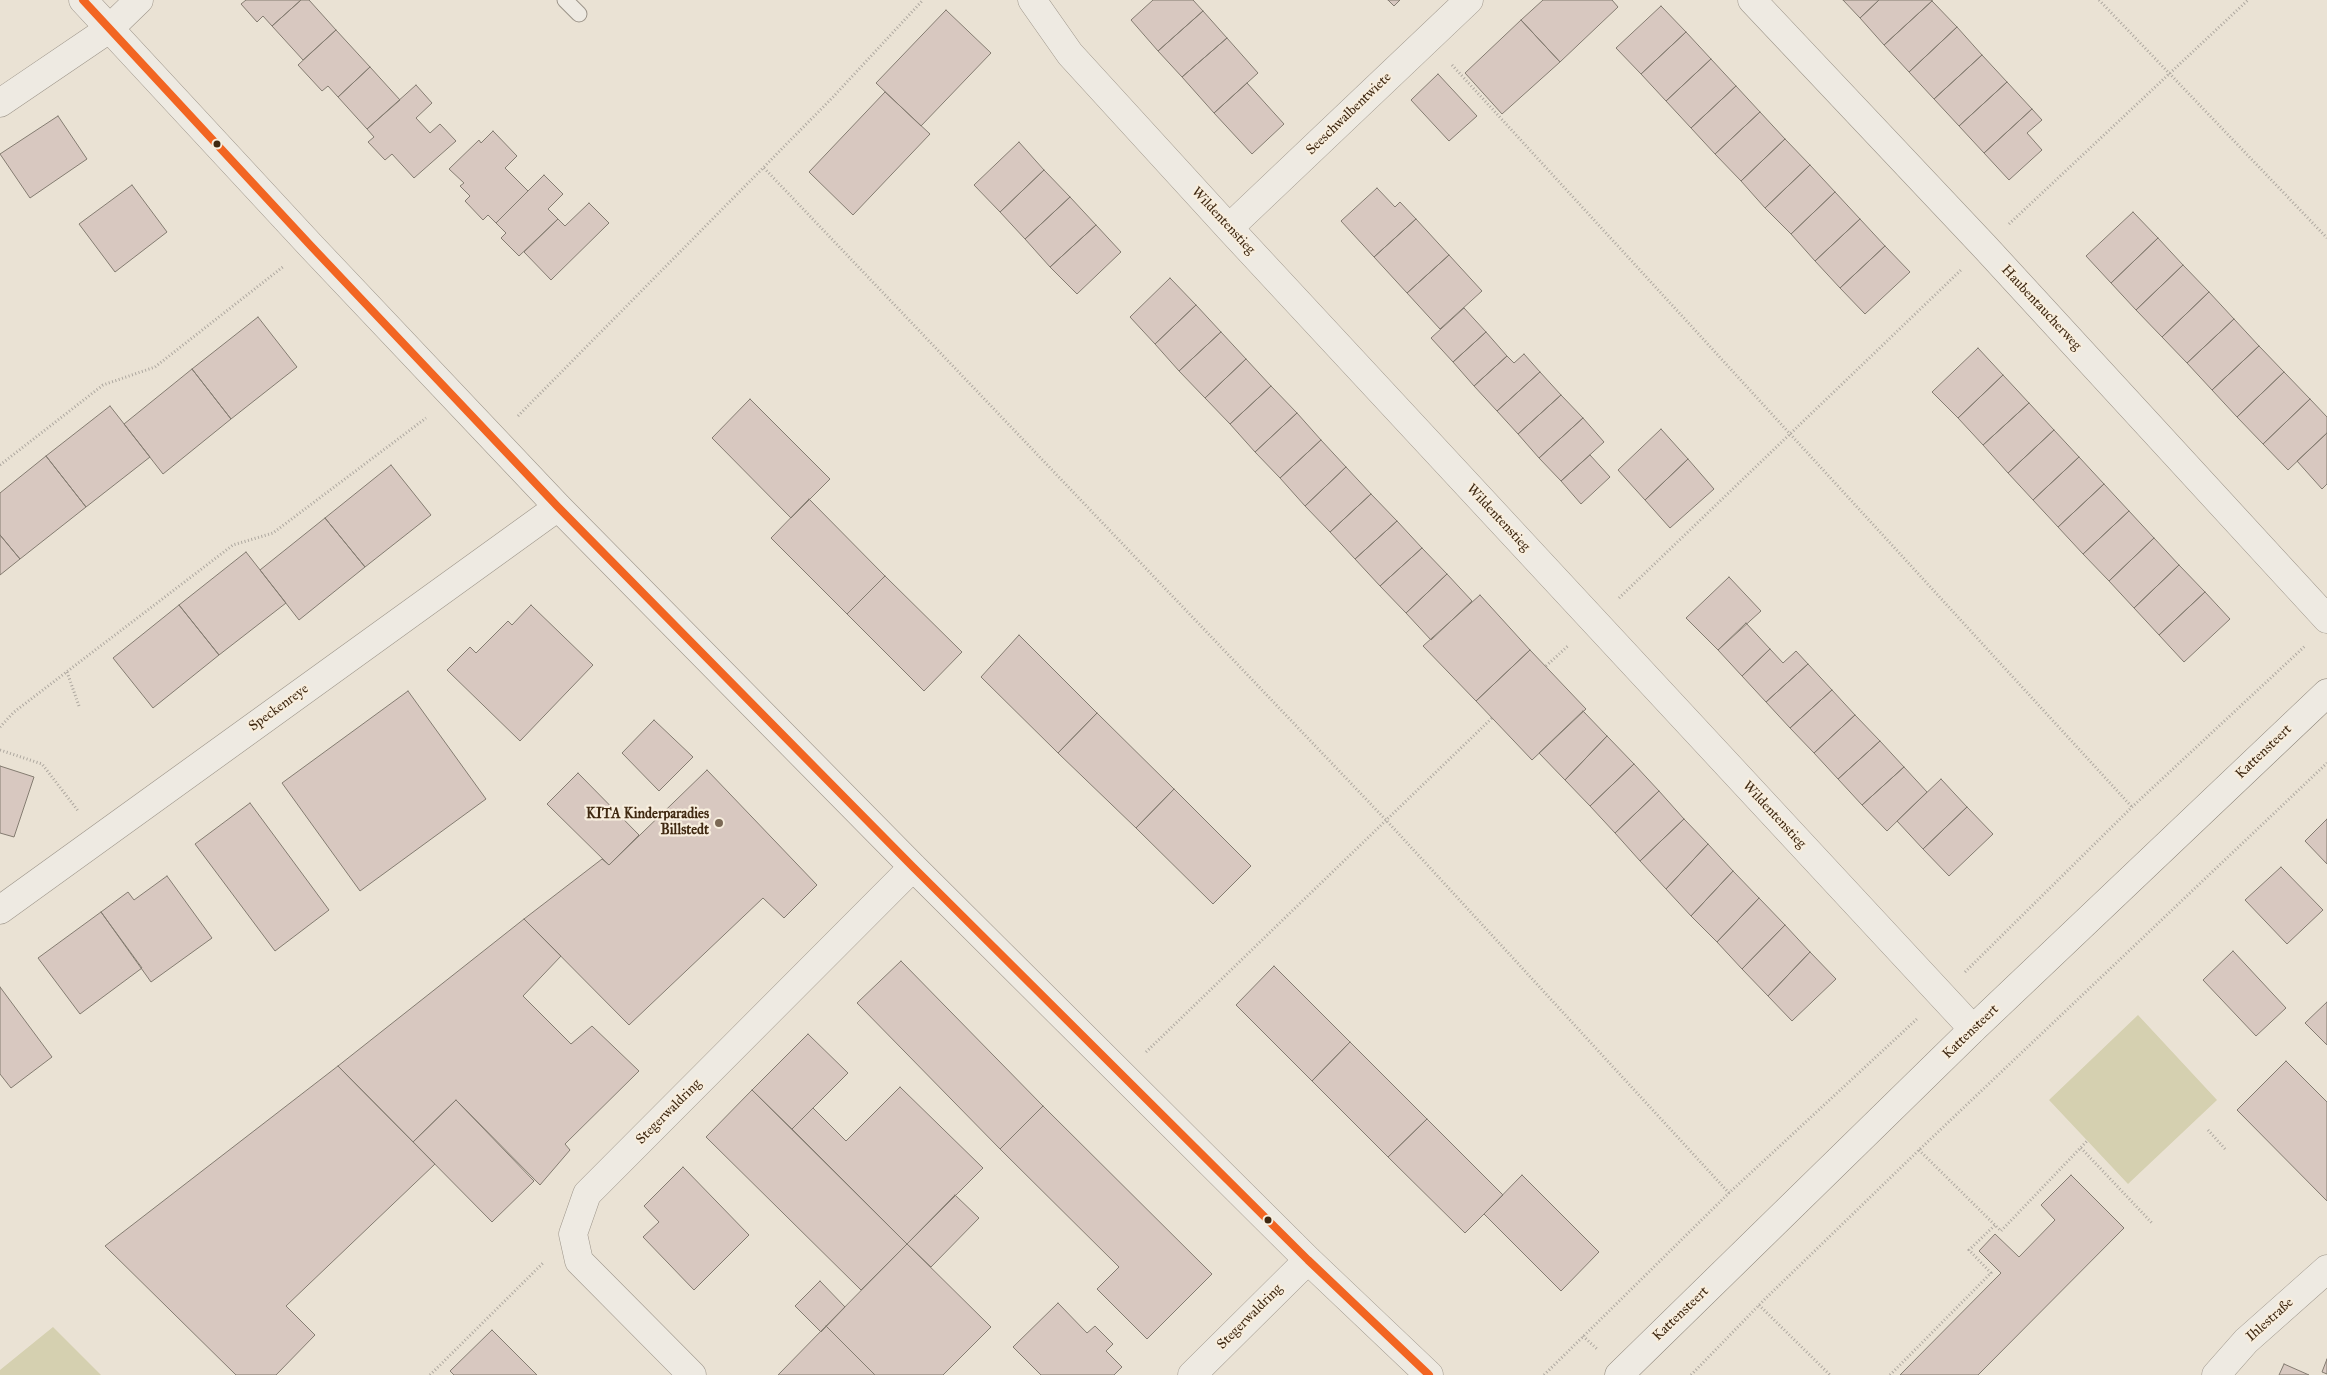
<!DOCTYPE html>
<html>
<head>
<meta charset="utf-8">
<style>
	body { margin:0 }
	canvas { display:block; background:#eae2d4 }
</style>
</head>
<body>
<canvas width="2327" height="1375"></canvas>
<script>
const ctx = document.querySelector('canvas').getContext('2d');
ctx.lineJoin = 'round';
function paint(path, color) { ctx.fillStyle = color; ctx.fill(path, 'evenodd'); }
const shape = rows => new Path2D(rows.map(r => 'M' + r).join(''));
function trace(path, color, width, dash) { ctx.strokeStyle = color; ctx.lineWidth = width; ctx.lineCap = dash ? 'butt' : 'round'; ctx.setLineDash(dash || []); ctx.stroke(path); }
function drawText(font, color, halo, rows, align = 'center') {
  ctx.font = font + ' "IM FELL Great Primer",serif'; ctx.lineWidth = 4.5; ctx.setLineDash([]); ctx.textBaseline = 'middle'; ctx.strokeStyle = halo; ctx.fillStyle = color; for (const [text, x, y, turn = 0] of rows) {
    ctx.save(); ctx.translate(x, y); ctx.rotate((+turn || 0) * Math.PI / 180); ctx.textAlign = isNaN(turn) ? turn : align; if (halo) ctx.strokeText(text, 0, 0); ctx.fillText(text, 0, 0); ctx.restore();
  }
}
paint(shape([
	[2138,1015,2217,1100,2128,1184,2049,1100],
	[53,1327,101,1375,0,1375,0,1370]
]), '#d5d0b0');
const building = shape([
	[246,0,301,0,272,26,263,16,257,22,241,4,246,0],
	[301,0,309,0,336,30,303,60,272,26,301,0],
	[1153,0,1193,0,1203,11,1158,51,1131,20,1153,0],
	[1388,0,1400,0,1394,6,1388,0],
	[1543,0,1612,0,1618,7,1560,62,1521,20,1543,0],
	[1843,0,1879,0,1860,18,1843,0],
	[1879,0,1932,0,1932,1,1884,45,1860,18,1879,0],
	[1932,1,1957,27,1909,72,1884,45,1932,1],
	[1661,6,1686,32,1641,74,1616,48,1661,6],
	[946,10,991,53,921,126,876,83,946,10],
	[1203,11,1227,38,1182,77,1158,51,1203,11],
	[1521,20,1560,62,1502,114,1465,73,1521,20],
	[1957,27,1982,55,1934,99,1909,72,1957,27],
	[336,30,370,67,338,97,328,86,322,91,298,65,336,30],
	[1686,32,1711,59,1666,101,1641,74,1686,32],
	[1227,38,1258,73,1214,113,1182,77,1227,38],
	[1982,55,2007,82,1959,126,1934,99,1982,55],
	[1711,59,1736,86,1691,128,1666,101,1711,59],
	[370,67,400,100,367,129,338,97,370,67],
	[1438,74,1477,116,1449,141,1411,100,1438,74],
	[2007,82,2032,109,1984,153,1959,126,2007,82],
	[1247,83,1284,124,1252,154,1214,113,1247,83],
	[416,85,432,103,416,118,430,133,440,124,456,141,414,178,392,154,385,160,368,142,374,137,367,129,416,85],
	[1736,86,1760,112,1715,154,1691,128,1736,86],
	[885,92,930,134,853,215,809,172,885,92],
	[2032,109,2042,120,2027,133,2042,150,2009,180,1984,153,2032,109],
	[1760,112,1785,139,1741,181,1715,154,1760,112],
	[58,116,87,159,30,198,0,154,58,116],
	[493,131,517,156,505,168,528,191,496,223,488,215,483,220,465,201,470,196,460,186,464,183,449,169,479,140,481,143,493,131],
	[1785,139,1810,165,1765,208,1741,181,1785,139],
	[1019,142,1044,170,1000,212,974,185,1019,142],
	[1810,165,1835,192,1791,234,1765,208,1810,165],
	[1044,170,1070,197,1025,239,1000,212,1044,170],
	[544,175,563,194,548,209,558,219,519,256,501,238,506,233,496,223,544,175],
	[132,185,167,232,115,272,79,224,132,185],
	[1377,188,1395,207,1400,202,1416,219,1374,257,1341,221,1377,188],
	[1835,192,1860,219,1815,261,1791,234,1835,192],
	[1070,197,1096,225,1050,267,1025,239,1070,197],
	[589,203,609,223,551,280,524,252,558,219,565,226,589,203],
	[2133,212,2158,238,2111,283,2086,256,2133,212],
	[1416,219,1449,255,1407,293,1374,257,1416,219],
	[1860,219,1885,246,1840,288,1815,261,1860,219],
	[1096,225,1121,252,1077,294,1050,267,1096,225],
	[2158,238,2183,265,2136,310,2111,283,2158,238],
	[1885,246,1910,272,1865,314,1840,288,1885,246],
	[1449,255,1482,291,1440,329,1407,293,1449,255],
	[2183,265,2209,292,2162,337,2136,310,2183,265],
	[1170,278,1196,305,1155,344,1130,317,1170,278],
	[2209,292,2234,319,2187,363,2162,337,2209,292],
	[1196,305,1221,332,1179,371,1155,344,1196,305],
	[1464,308,1486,332,1453,362,1431,338,1464,308],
	[258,317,297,367,231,419,192,369,258,317],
	[2234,319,2259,346,2212,390,2187,363,2234,319],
	[1221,332,1246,359,1205,398,1179,371,1221,332],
	[1486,332,1507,356,1474,386,1453,362,1486,332],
	[2259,346,2284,372,2237,417,2212,390,2259,346],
	[1978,348,2003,375,1958,418,1932,392,1978,348],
	[1524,354,1540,372,1497,411,1474,386,1507,356,1514,363,1524,354],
	[1246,359,1271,386,1230,424,1205,398,1246,359],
	[192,369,231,419,163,474,124,424,192,369],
	[1540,372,1561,395,1518,434,1497,411,1540,372],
	[2284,372,2310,399,2263,444,2237,417,2284,372],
	[2003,375,2029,403,1983,445,1958,418,2003,375],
	[1271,386,1297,413,1255,452,1230,424,1271,386],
	[1561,395,1583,418,1539,458,1518,434,1561,395],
	[750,399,830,479,791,518,712,438,750,399],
	[2310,399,2327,417,2327,433,2288,470,2263,444,2310,399],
	[2029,403,2054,430,2008,473,1983,445,2029,403],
	[110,406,150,457,86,507,46,456,110,406],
	[1297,413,1321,440,1280,478,1255,452,1297,413],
	[1583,418,1604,442,1561,481,1539,458,1583,418],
	[1661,429,1688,459,1645,500,1618,470,1661,429],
	[2054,430,2079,457,2033,500,2008,473,2054,430],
	[2327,433,2327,484,2322,489,2297,461,2327,433],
	[1321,440,1346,467,1305,506,1280,478,1321,440],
	[1590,455,1610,477,1581,504,1561,481,1590,455],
	[46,456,86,507,20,559,0,535,0,493,46,456],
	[2079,457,2104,484,2058,527,2033,500,2079,457],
	[1688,459,1714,489,1670,528,1645,500,1688,459],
	[391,465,431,515,365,567,325,518,391,465],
	[1346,467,1371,494,1330,532,1305,506,1346,467],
	[2104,484,2129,511,2083,554,2058,527,2104,484],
	[1371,494,1397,521,1355,559,1330,532,1371,494],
	[809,499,885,576,847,614,771,538,809,499],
	[2129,511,2154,538,2109,581,2083,554,2129,511],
	[325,518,365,567,299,620,260,570,325,518],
	[1397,521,1422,548,1380,586,1355,559,1397,521],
	[0,535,20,559,0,575,0,535],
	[2154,538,2179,565,2134,608,2109,581,2154,538],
	[1422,548,1447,574,1406,613,1380,586,1422,548],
	[246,552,286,603,219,655,179,605,246,552],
	[2179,565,2205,592,2159,635,2134,608,2179,565],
	[1447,574,1472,601,1431,640,1406,613,1447,574],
	[885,576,962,652,924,691,847,614,885,576],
	[1729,577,1761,611,1718,650,1686,618,1729,577],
	[2205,592,2230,619,2184,662,2159,635,2205,592],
	[1480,595,1530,650,1476,701,1423,646,1480,595],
	[179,605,219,655,153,708,113,658,179,605],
	[531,605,593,665,520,741,447,670,470,647,476,653,508,621,512,625,531,605],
	[1746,623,1770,649,1742,676,1718,650,1746,623],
	[1019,635,1097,713,1058,753,981,677,1019,635],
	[1770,649,1783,663,1796,651,1808,664,1766,702,1742,676,1770,649],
	[1530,650,1586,709,1532,760,1476,701,1530,650],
	[1808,664,1832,690,1790,728,1766,702,1808,664],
	[1832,690,1855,715,1814,753,1790,728,1832,690],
	[408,691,486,799,360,891,282,783,408,691],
	[1583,711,1607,736,1565,780,1539,753,1583,711],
	[1097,713,1174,789,1136,828,1058,753,1097,713],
	[1855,715,1880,741,1838,779,1814,753,1855,715],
	[654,720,693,757,659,791,622,753,654,720],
	[1607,736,1634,764,1590,806,1565,780,1607,736],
	[1880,741,1904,767,1862,805,1838,779,1880,741],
	[1634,764,1659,791,1615,833,1590,806,1634,764],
	[0,766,34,777,14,837,0,833,0,766],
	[1904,767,1927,792,1887,831,1862,805,1904,767],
	[707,770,817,885,784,918,763,898,629,1025,524,919,602,859,609,865,707,770],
	[578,773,639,835,609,865,547,804,578,773],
	[1941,779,1967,807,1923,849,1897,821,1941,779],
	[1174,789,1251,866,1213,904,1136,828,1174,789],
	[1659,791,1684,819,1640,861,1615,833,1659,791],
	[250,803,329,910,275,951,195,844,250,803],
	[1967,807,1993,834,1949,876,1923,849,1967,807],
	[1684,819,1708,844,1666,889,1640,861,1684,819],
	[2327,819,2327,864,2305,841,2327,819],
	[1708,844,1733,871,1691,916,1666,889,1708,844],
	[2281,867,2323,910,2287,944,2245,900,2281,867],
	[1733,871,1759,898,1717,942,1691,916,1733,871],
	[167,876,212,938,151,982,101,912,128,892,134,900,167,876],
	[1759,898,1785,925,1742,969,1717,942,1759,898],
	[101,912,142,968,80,1014,38,958,101,912],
	[524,919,561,956,523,996,571,1044,592,1026,639,1071,565,1144,570,1150,540,1185,456,1100,413,1142,338,1066,524,919],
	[1785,925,1810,952,1768,996,1742,969,1785,925],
	[2233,951,2286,1008,2256,1036,2203,980,2233,951],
	[1810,952,1836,979,1792,1021,1768,996,1810,952],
	[901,961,1043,1106,1000,1149,857,1003,901,961],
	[1274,966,1350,1042,1312,1081,1236,1005,1274,966],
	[0,987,52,1057,11,1088,0,1074,0,987],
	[2327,1002,2327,1045,2305,1023,2327,1002],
	[808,1034,848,1073,792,1129,752,1090,808,1034],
	[1350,1042,1427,1119,1388,1157,1312,1081,1350,1042],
	[2286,1061,2327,1102,2327,1201,2237,1110,2286,1061],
	[338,1066,435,1164,286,1306,315,1335,276,1375,236,1375,105,1246,338,1066],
	[900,1087,983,1168,907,1244,792,1129,813,1108,846,1141,900,1087],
	[752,1090,907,1244,861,1290,706,1137,752,1090],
	[456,1100,534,1181,492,1222,413,1142,456,1100],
	[1043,1106,1212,1274,1147,1339,1097,1289,1119,1267,1000,1149,1043,1106],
	[1427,1119,1503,1195,1465,1233,1388,1157,1427,1119],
	[683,1167,749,1235,694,1290,643,1237,659,1222,644,1206,683,1167],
	[1522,1175,1599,1252,1561,1291,1484,1214,1522,1175],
	[2071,1175,2124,1228,1978,1375,1900,1375,2001,1273,1979,1251,1995,1234,2019,1257,2055,1220,2041,1205,2071,1175],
	[955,1195,979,1218,931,1267,907,1244,955,1195],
	[907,1244,991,1327,943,1375,875,1375,826,1326,907,1244],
	[820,1281,845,1307,821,1332,795,1306,820,1281],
	[1058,1303,1087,1333,1095,1326,1113,1344,1106,1351,1122,1367,1114,1375,1041,1375,1013,1347,1058,1303],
	[826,1326,875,1375,778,1375,826,1326],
	[492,1330,537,1375,454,1375,450,1371,492,1330],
	[2327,1359,2327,1374,2322,1372,2327,1359],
	[2284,1364,2309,1375,2279,1375,2284,1364]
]);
paint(building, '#d8c8c0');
trace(building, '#847c71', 1);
const lane = shape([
	[565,0,579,14]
]);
const street = shape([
	[83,0,311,246,558,507,913,867,1308,1260,1429,1375],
	[1032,0,1070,54,1229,228,1973,1029],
	[1752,0,1985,247,2327,619],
	[0,103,109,29,139,0],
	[1229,228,1469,0],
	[0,910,558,507],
	[692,1375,579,1261,573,1234,587,1194,913,867],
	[1192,1375,1308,1260],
	[2216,1375,2246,1341,2327,1269]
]);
const secondary = shape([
	[1619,1375,1973,1029,2327,693]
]);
trace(lane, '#9d958a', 17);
trace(street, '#9d958a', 29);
trace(secondary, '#847c71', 29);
trace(shape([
	[2099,0,2327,238],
	[1452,65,2132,807],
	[764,168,1386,820,1729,1193],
	[2009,224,2248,0],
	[518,416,833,97,923,0],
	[0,465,103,385,155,367,284,266],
	[1619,598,1961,270],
	[1546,666,1569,645],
	[67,672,79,706],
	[0,727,14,712,233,545,273,533,426,418],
	[0,750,42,764,79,812],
	[1965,972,2132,807,2305,646],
	[1146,1052,1492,718],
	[2208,1130,2226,1150],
	[2081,1148,2152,1223],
	[1919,1150,2001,1231,2087,1141],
	[1759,1305,1830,1375],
	[1583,1336,1597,1349],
	[430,1375,543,1263],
	[1544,1375,1729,1193,1918,1018],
	[1691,1375,1766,1298,1919,1150,2327,763],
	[1890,1375,1991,1273,1969,1250,1995,1225]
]), '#ada79f', 3, [1, 2.5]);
trace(lane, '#eeeae2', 15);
trace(street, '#eeeae2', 28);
trace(secondary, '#eeeae2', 28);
trace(shape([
	[83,0,311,246,558,507,913,867,1308,1260,1429,1375]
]), '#f26522', 8);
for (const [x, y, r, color] of [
	[217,144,4.5,"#3f2811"],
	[719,823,5,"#7b6955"],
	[1268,1220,4.5,"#3f2811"]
]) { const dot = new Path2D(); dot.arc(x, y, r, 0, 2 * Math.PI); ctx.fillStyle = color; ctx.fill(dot); trace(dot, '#f7eddd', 2); }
drawText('14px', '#3f2811', '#f7eddd', [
	["Seeschwalbentwiete",1349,114,-44],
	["Wildentenstieg",1223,221,47],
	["Haubentaucherweg",2041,308,47],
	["Wildentenstieg",1498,518,47],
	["Speckenreye",279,708,-36],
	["Kattensteert",2264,752,-44],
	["Wildentenstieg",1774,815,47],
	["Kattensteert",1971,1032,-44],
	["Stegerwaldring",669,1112,-45],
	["Kattensteert",1681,1314,-44],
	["Stegerwaldring",1250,1317,-45],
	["Ihlestraße",2270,1320,-42]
]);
drawText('bold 14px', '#3f2811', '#f7eddd', [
	["KITA Kinderparadies",709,815],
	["Billstedt",709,831]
], 'right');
</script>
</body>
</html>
